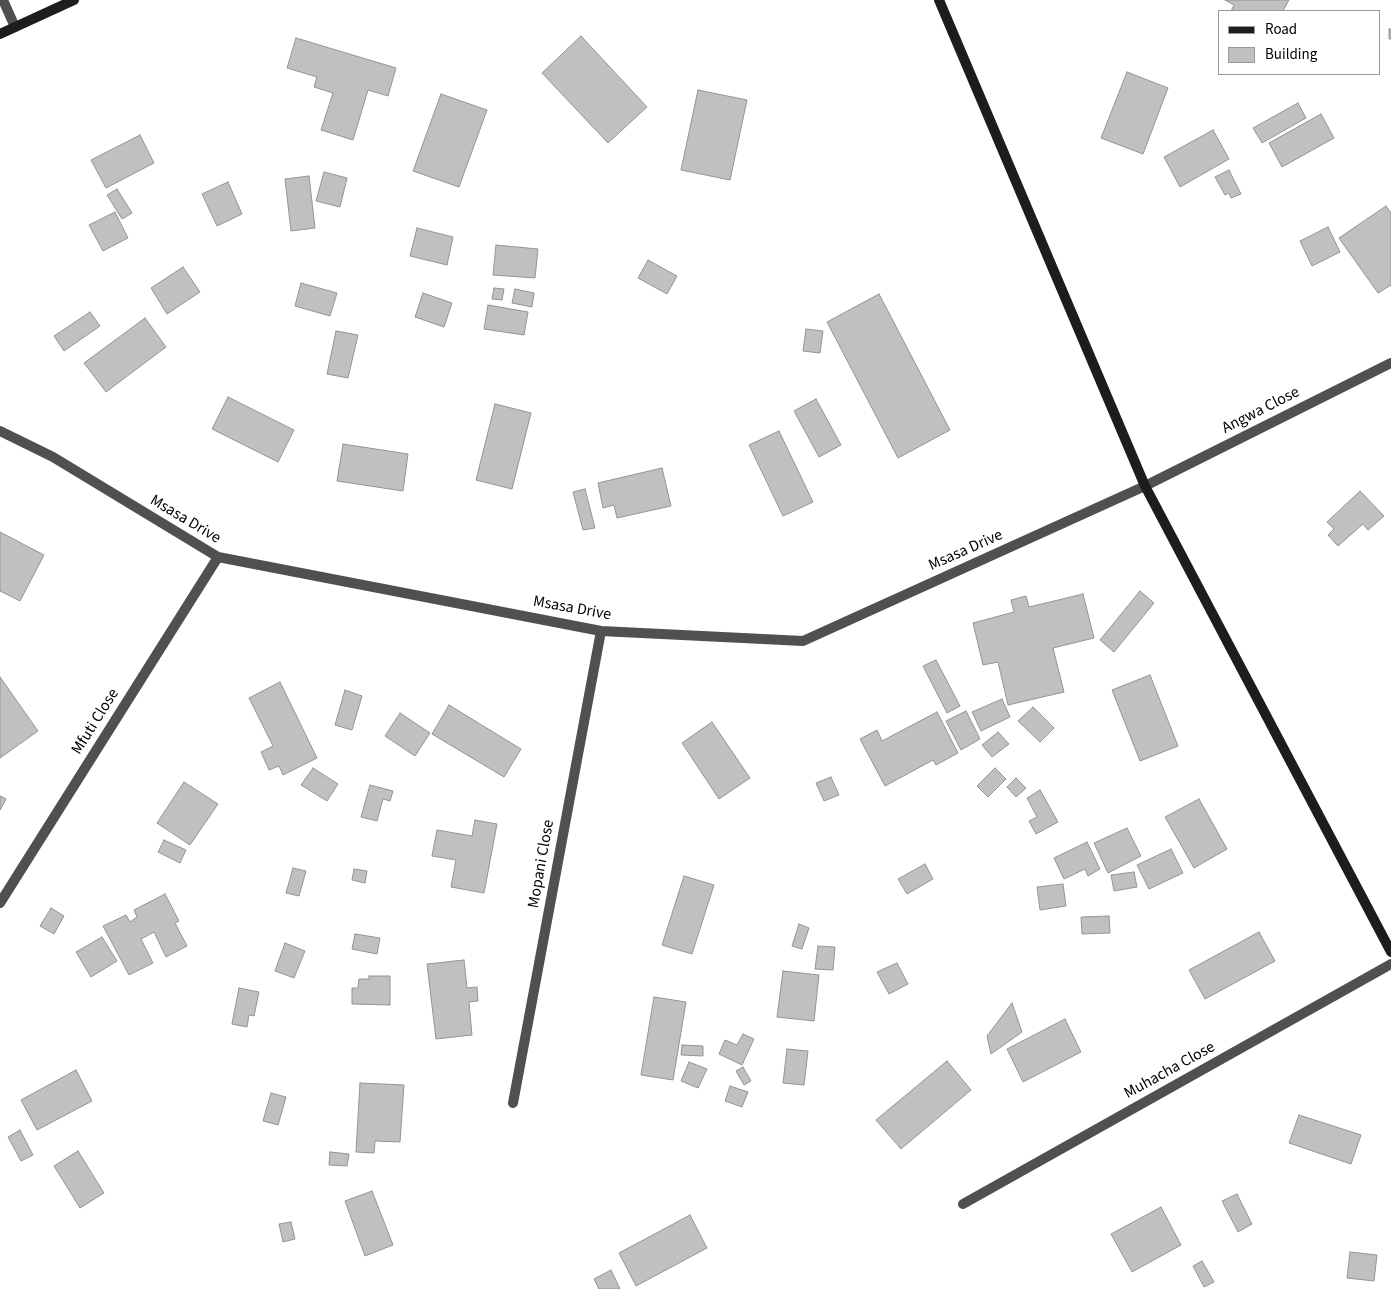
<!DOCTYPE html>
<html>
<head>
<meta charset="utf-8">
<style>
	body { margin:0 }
	#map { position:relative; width:1391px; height:1289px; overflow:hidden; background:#fff; font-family:"Source Sans 3",sans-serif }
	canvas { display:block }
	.legend { position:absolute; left:1218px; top:10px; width:162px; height:65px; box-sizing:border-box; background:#fff; border:1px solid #999; margin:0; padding:6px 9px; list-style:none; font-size:15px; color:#000 }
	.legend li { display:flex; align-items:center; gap:10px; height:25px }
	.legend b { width:25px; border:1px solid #999 }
</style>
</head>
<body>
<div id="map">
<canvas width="1391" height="1289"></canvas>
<ul class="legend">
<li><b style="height:6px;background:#1d1d1d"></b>Road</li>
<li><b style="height:14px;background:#c0c0c0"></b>Building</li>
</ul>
</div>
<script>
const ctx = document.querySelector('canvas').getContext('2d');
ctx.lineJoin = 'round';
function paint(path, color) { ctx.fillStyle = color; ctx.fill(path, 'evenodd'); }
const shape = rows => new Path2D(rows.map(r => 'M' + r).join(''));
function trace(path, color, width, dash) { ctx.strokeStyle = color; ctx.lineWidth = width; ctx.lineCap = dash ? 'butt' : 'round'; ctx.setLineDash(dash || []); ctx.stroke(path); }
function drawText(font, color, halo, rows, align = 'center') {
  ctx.font = font + ' "Source Sans 3",sans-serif'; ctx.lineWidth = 4.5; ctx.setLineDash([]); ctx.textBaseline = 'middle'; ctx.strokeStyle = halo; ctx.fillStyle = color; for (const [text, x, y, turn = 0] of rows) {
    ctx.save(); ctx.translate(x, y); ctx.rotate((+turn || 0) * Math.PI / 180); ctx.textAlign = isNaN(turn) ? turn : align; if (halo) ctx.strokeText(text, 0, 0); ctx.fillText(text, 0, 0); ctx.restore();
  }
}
const building = shape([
	[1225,0,1289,0,1283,11,1231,11,1234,5,1225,0],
	[1389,29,1391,29,1391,39,1389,39,1389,29],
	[581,36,647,107,608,143,542,73,581,36],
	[296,38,396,68,388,96,368,90,353,140,321,130,333,93,314,87,317,77,287,68,296,38],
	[1127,72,1168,88,1143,154,1101,138,1127,72],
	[698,90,747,100,730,180,681,170,698,90],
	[441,94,487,110,459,187,413,171,441,94],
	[1298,103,1306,118,1262,143,1253,128,1298,103],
	[1321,114,1334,138,1282,167,1269,143,1321,114],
	[1213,130,1229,159,1180,187,1164,157,1213,130],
	[140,135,154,163,106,188,91,160,140,135],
	[1229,170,1241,194,1231,198,1229,193,1225,195,1215,177,1229,170],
	[324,172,347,178,340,207,316,201,324,172],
	[309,176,315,228,291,231,285,179,309,176],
	[228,182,242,214,217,226,202,194,228,182],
	[117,189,132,213,122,219,107,195,117,189],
	[1386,206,1391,213,1391,285,1378,293,1339,238,1386,206],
	[115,212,128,238,103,251,89,225,115,212],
	[1328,227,1340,252,1312,266,1300,241,1328,227],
	[417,228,453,237,447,265,410,256,417,228],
	[496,245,538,249,535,278,493,275,496,245],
	[648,260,677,276,667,294,638,278,648,260],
	[183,267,200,292,167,314,151,288,183,267],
	[301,283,337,293,330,316,295,306,301,283],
	[494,288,504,289,502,300,492,299,494,288],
	[515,289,534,293,532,307,512,303,515,289],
	[423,293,452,303,444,327,415,317,423,293],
	[879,294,950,430,898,458,827,322,879,294],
	[488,305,528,312,524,335,484,329,488,305],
	[90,312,100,326,64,351,54,336,90,312],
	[145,318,166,347,106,392,84,363,145,318],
	[806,329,823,331,820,353,803,351,806,329],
	[336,331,358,335,348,378,327,374,336,331],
	[228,397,294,430,278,462,212,429,228,397],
	[816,399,841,445,819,457,794,411,816,399],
	[495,404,531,413,512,489,476,480,495,404],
	[779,431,813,502,783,516,749,445,779,431],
	[343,444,408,454,403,491,337,481,343,444],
	[662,468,671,506,617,518,614,505,603,508,598,483,662,468],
	[585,489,595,528,583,530,573,492,585,489],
	[1360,491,1384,516,1368,530,1363,524,1338,546,1328,535,1334,529,1327,522,1360,491],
	[0,532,44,555,20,601,0,591,0,532],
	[1140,591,1154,603,1114,652,1100,640,1140,591],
	[1083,594,1094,638,1053,648,1064,692,1008,705,998,662,983,665,973,623,1014,612,1011,600,1026,596,1029,607,1083,594],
	[936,660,960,706,947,713,923,666,936,660],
	[1150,675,1178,746,1140,761,1112,690,1150,675],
	[0,677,38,731,0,758,0,677],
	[280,682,317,758,283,775,279,766,269,770,261,752,273,746,249,698,280,682],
	[345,690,362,696,352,730,335,725,345,690],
	[1002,699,1010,717,981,731,972,712,1002,699],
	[449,705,521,749,504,777,432,734,449,705],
	[1033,707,1054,728,1040,742,1018,721,1033,707],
	[966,711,980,739,961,750,946,721,966,711],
	[937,712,958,753,936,765,933,760,885,786,860,739,877,730,882,741,937,712],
	[400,713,430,733,415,756,385,736,400,713],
	[712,722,750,778,719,799,682,743,712,722],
	[998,732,1009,744,992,757,982,745,998,732],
	[313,768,338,784,327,801,301,785,313,768],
	[995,768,1006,779,988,797,977,786,995,768],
	[831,777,839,795,824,801,816,783,831,777],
	[1016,778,1026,788,1016,797,1007,787,1016,778],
	[184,782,218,804,190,845,157,823,184,782],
	[370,785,393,791,390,801,383,799,377,821,361,817,370,785],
	[1040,790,1058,822,1036,834,1029,821,1037,817,1027,798,1040,790],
	[0,796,6,799,0,810,0,796],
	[1199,799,1227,849,1194,868,1165,817,1199,799],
	[475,820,497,824,484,893,451,887,456,860,432,856,437,830,472,836,475,820],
	[1127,828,1141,856,1108,873,1094,843,1127,828],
	[164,840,186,850,180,863,158,852,164,840],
	[1087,842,1100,869,1088,876,1085,869,1064,879,1054,858,1087,842],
	[1171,849,1183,873,1149,889,1137,865,1171,849],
	[925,864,933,879,907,894,898,879,925,864],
	[293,868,306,871,299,896,286,893,293,868],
	[354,869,367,871,365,883,352,880,354,869],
	[1134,872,1137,887,1114,891,1111,875,1134,872],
	[684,876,714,885,692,954,662,945,684,876],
	[1063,884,1066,906,1040,910,1037,887,1063,884],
	[165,894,179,921,175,923,187,946,166,957,154,932,141,939,153,963,129,975,103,926,126,915,130,922,137,917,134,910,165,894],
	[51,908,64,916,54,934,40,926,51,908],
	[1109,916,1110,933,1082,934,1081,917,1109,916],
	[799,924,809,928,802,949,792,946,799,924],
	[1259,932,1275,961,1205,999,1189,970,1259,932],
	[355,934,380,938,377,954,352,949,355,934],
	[102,937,117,961,91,977,76,952,102,937],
	[285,943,305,951,294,978,275,971,285,943],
	[818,946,835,947,833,970,815,969,818,946],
	[464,960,467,988,477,987,478,1001,469,1002,472,1035,436,1039,427,964,464,960],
	[897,963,908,984,889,994,877,972,897,963],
	[783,971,819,975,814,1021,777,1017,783,971],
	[369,976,390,976,390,1005,352,1004,352,988,358,988,359,979,369,979,369,976],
	[239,988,259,992,254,1016,249,1015,247,1027,232,1024,239,988],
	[654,997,686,1002,673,1080,641,1075,654,997],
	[1012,1003,1022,1032,991,1054,987,1036,1012,1003],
	[1065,1019,1081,1052,1023,1082,1007,1049,1065,1019],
	[743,1034,754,1039,742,1065,719,1054,725,1040,737,1045,743,1034],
	[682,1045,703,1046,703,1056,681,1055,682,1045],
	[787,1049,808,1051,804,1085,783,1083,787,1049],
	[947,1061,971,1090,901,1149,876,1120,947,1061],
	[689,1062,707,1069,698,1088,681,1081,689,1062],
	[743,1067,751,1081,744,1085,736,1071,743,1067],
	[76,1070,92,1101,37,1130,21,1100,76,1070],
	[360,1083,404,1085,400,1142,375,1141,374,1153,356,1152,360,1083],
	[730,1086,748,1092,742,1107,725,1101,730,1086],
	[271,1093,286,1097,278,1125,263,1121,271,1093],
	[1299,1115,1361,1135,1351,1164,1289,1143,1299,1115],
	[20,1130,33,1155,21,1161,8,1137,20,1130],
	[78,1151,104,1193,80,1208,54,1166,78,1151],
	[330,1152,349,1154,347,1166,329,1165,330,1152],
	[372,1191,393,1245,365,1256,345,1201,372,1191],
	[1237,1194,1252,1224,1238,1232,1222,1201,1237,1194],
	[1161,1207,1181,1245,1132,1272,1111,1234,1161,1207],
	[690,1215,707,1248,636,1286,619,1253,690,1215],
	[291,1222,295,1239,283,1242,279,1224,291,1222],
	[1350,1252,1377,1255,1374,1281,1347,1278,1350,1252],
	[1202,1261,1214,1282,1204,1287,1193,1266,1202,1261],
	[611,1270,620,1289,599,1289,594,1279,611,1270]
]);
paint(building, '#c0c0c0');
trace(building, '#949494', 1);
trace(shape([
	[3,0,15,27],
	[0,431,53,457,218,557,601,631,803,641,1145,486,1391,363],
	[0,903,218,557],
	[513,1103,601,631],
	[963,1204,1391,964]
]), '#505050', 10);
trace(shape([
	[939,0,1145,486,1391,952],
	[0,34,74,0]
]), '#1d1d1d', 10);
drawText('16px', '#000', '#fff', [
	["Angwa Close",1261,411,-27],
	["Msasa Drive",185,520,31],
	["Msasa Drive",966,551,-24],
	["Msasa Drive",572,609,10],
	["Mfuti Close",96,722,-58],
	["Mopani Close",542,864,-80],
	["Muhacha Close",1170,1071,-29]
]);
</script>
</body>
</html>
